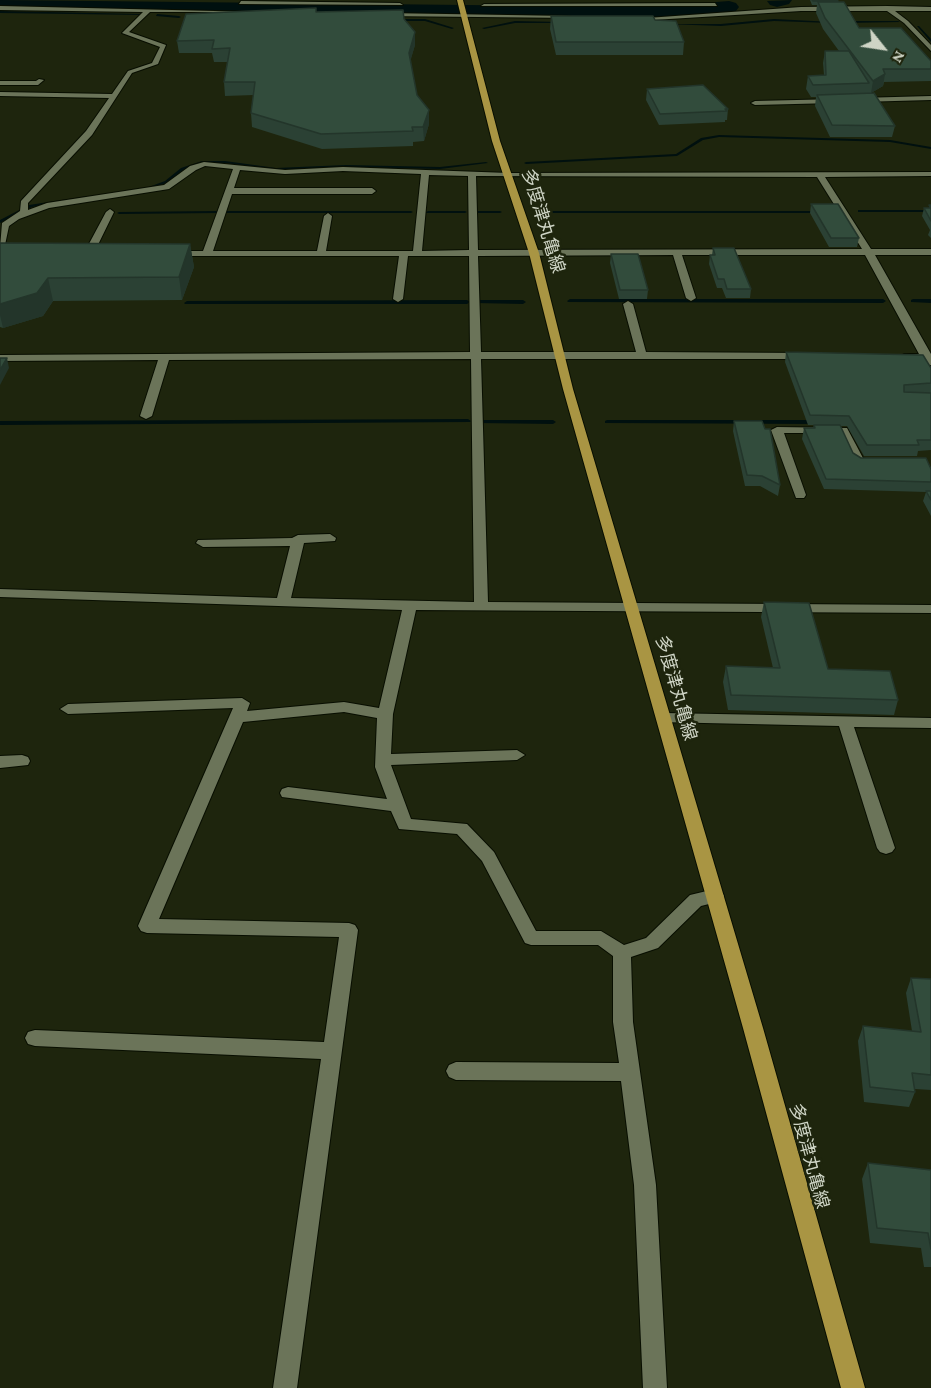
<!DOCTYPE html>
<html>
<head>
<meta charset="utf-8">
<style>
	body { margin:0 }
	#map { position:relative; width:931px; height:1388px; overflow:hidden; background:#1e250d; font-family:"Crimson Pro",serif }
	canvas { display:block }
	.north { position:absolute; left:853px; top:18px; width:60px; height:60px; -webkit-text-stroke:4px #1e250d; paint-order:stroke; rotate:120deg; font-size:16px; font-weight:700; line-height:24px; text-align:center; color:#ced4c5 }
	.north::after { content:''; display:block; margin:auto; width:21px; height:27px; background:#ced4c5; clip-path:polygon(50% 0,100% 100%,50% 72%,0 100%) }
</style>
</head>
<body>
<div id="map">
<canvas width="931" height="1388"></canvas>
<div class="north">N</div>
</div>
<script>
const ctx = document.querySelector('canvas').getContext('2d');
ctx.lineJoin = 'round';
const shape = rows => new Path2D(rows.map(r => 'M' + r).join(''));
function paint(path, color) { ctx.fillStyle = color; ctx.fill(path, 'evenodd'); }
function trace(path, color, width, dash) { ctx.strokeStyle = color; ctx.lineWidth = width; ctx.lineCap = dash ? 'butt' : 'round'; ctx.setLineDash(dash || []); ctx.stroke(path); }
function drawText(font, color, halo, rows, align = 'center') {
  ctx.font = font + ' "Crimson Pro","Noto Sans JP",serif'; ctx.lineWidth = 5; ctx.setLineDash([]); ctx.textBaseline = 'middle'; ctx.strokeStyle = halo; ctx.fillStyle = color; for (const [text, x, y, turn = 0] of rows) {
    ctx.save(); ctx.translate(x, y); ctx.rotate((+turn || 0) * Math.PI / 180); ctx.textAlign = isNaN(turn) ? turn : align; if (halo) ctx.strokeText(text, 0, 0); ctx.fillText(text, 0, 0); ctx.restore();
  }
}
paint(shape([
	[0,11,142,14,144,15,0,13,0,11],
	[157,14,179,16,181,17,179,18,156,16,157,14],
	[395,19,425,19,454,28,452,29,425,21,394,21,395,19],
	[774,19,833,22,831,23,774,21,721,26,665,24,721,24,774,19],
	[515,21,561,22,563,23,515,23,484,29,482,28,515,21],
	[847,21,898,21,900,22,846,23,847,21],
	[917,26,919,26,931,39,931,42,917,26],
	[719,135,890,140,931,147,931,149,890,142,719,137,703,140,677,156,526,164,524,163,526,162,676,154,701,138,719,135],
	[202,161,225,161,276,168,346,165,440,167,486,162,488,163,440,169,346,167,276,170,225,163,203,163,185,170,169,183,148,189,146,188,165,181,181,168,202,161],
	[88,196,90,196,90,198,32,207,0,223,0,220,29,205,88,196],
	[860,210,931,210,931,212,858,212,858,210,860,210],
	[216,211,218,211,218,213,119,214,117,213,119,212,216,211],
	[228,211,411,211,413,212,411,213,226,213,226,211,228,211],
	[428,211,465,211,467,212,465,213,426,213,426,212,428,211],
	[474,211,500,211,502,212,500,213,472,213,472,212,474,211],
	[541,211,820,211,822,212,820,213,539,213,539,212,541,211],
	[570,299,883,299,886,301,883,303,568,302,567,301,570,299],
	[913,299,931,299,931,303,911,302,911,300,913,299],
	[477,300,523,300,526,302,523,304,475,303,474,302,477,300],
	[187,301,467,300,470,302,467,304,185,304,184,303,187,301],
	[468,419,471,421,470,422,0,425,0,421,468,419],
	[480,420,553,420,556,422,553,424,478,423,478,421,480,420],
	[607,420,817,420,820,422,817,424,605,423,605,421,607,420]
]), '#00100f');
paint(shape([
	[0,0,652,7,729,1,736,3,739,7,736,11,729,13,652,19,0,10,0,0],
	[792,0,789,4,777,7,770,5,767,1,792,0]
]), '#00100f');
const minor = shape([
	[241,1,400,3,403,5,239,4,241,1],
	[715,3,717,6,481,6,484,4,715,3],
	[0,6,258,12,150,12,129,32,166,45,158,64,132,73,92,135,28,203,28,210,47,203,164,185,190,166,204,162,285,170,343,167,509,173,931,172,931,176,825,177,871,249,931,249,931,255,875,255,931,354,931,365,929,365,923,360,904,360,899,357,904,354,919,354,865,255,682,255,696,298,691,301,686,298,673,255,478,256,481,352,636,352,623,304,628,301,633,304,646,352,805,353,810,356,805,359,481,359,488,602,931,605,931,613,416,610,393,714,391,754,517,750,525,755,517,760,391,765,411,819,467,824,494,852,536,931,601,931,624,945,646,938,690,895,715,889,721,891,724,896,721,901,701,906,658,948,631,957,633,1022,656,1185,667,1388,643,1388,634,1185,621,1081,456,1080,449,1077,446,1071,449,1065,456,1062,619,1063,613,1022,613,956,598,945,531,945,525,943,482,861,457,834,399,829,391,811,282,797,280,793,282,789,288,787,387,799,375,767,377,718,344,712,243,722,159,919,349,923,355,925,358,930,297,1388,273,1388,321,1059,35,1046,28,1044,25,1038,28,1032,35,1030,324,1042,339,937,147,933,141,931,138,926,233,708,68,714,60,709,68,704,242,698,250,703,247,711,344,702,379,708,402,610,0,597,0,589,277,598,290,546,203,547,196,543,198,540,292,538,298,535,330,534,336,538,335,541,304,543,291,598,474,602,471,359,169,360,152,416,146,419,140,416,158,360,0,361,0,355,470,352,469,256,408,256,403,299,398,302,393,299,399,256,169,256,167,254,172,251,203,251,233,169,205,166,196,170,169,189,49,208,19,219,9,226,5,245,0,248,2,223,20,211,21,201,86,131,109,98,0,96,0,92,112,94,128,71,152,63,160,47,122,33,143,12,0,10,0,6],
	[240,170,285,174,343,171,421,174,413,251,326,251,332,216,328,213,324,216,317,251,213,251,232,194,372,194,376,191,372,188,234,188,240,170],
	[429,175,468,176,469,250,422,251,429,175],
	[476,176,817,177,862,249,478,250,476,176],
	[887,6,931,7,931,11,895,11,908,21,931,45,931,51,904,23,887,11,801,11,636,21,633,19,801,7,887,6],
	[384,13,570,16,573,18,382,16,384,13],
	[39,79,44,80,38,85,0,85,0,81,36,81,39,79],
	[931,96,931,100,859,102,855,100,859,98,931,96],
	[838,99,835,103,755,105,751,103,755,101,838,99],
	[110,209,114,212,93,255,85,257,83,255,106,212,110,209],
	[777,427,847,428,863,458,874,462,868,466,855,465,839,433,784,433,806,495,804,498,796,498,771,430,777,427],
	[664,713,931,718,931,728,854,727,895,848,892,852,886,854,880,852,877,848,839,726,659,722,656,718,664,713],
	[22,755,28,757,30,761,28,765,0,768,0,756,22,755]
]);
const major = shape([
	[457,0,463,0,500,141,539,253,573,389,763,1028,865,1388,841,1388,743,1028,563,389,529,253,492,141,457,0]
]);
trace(minor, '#080e00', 2);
trace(major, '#080e00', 2);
paint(minor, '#6b7459');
paint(major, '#a99543');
paint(shape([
	[810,0,837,0,838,2,859,28,931,61,931,81,884,82,883,86,871,93,895,126,892,137,830,137,815,106,816,97,811,97,806,89,808,76,824,75,823,63,825,51,839,51,823,29,816,13,817,5,812,5],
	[316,12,404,19,415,45,410,61,417,95,429,110,429,124,424,141,413,142,413,146,322,149,252,127,251,113,254,95,225,96,224,82,228,62,214,62,212,53,179,53,177,41],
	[551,16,655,20,684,42,683,55,556,55,550,29],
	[647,89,728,109,727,120,725,120,725,122,659,125,646,100],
	[811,204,859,238,857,247,829,247,810,213],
	[929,205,931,205,931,238,928,235,930,230,922,216,924,208,929,208],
	[0,243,190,244,194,267,182,300,53,301,43,316,3,328,0,327],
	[713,248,751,289,750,298,726,298,722,288,717,288,709,264,710,255,712,255],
	[611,254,648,290,647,299,619,299,610,263],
	[786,352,931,368,931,450,918,451,917,456,864,456,847,426,840,426,853,453,861,458,931,469,931,516,923,501,926,492,824,489,802,439,804,428,813,428,814,425,808,425,785,362],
	[734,421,780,485,778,496,760,486,745,486,733,431],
	[764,602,828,669,898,700,894,715,728,710,723,682,726,666,773,668,761,617],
	[911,978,931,979,931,1090,915,1089,915,1092,909,1107,864,1102,858,1041,863,1026,912,1031,906,993],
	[868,1163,931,1170,931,1267,924,1267,921,1248,870,1243,862,1179]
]), '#2b4134');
paint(shape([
	[415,32,415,45,409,66,409,53],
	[885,74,883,86,871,93,873,81],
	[429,110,429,124,424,141,423,127],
	[190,244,194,267,182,300,179,277],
	[48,278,53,301,43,316,3,328,0,315,0,304],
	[7,358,9,368,0,385,0,370]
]), '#23352a');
const building = shape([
	[812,0,837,0,838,1,813,1,812,0],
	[818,2,844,2,859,28,901,28,931,61,931,69,883,69,885,74,873,81,825,18,818,2],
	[316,8,316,12,403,10,404,19,415,32,409,53,417,95,429,110,423,127,412,127,413,131,321,134,251,113,255,82,224,82,230,48,212,49,214,40,177,41,186,14,316,8],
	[551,16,653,16,655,20,676,21,684,42,556,42,551,16],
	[825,51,849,51,869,83,813,85,808,76,826,75,825,51],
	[703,85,728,109,725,109,727,111,660,114,647,89,703,85],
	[874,93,895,126,832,125,817,95,874,93],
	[811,204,838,204,859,238,831,238,811,204],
	[929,205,931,205,931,221,924,208,931,208,929,205],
	[0,243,190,244,179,277,48,278,37,293,0,304,0,243],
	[713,248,734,248,751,289,727,289,724,279,718,279,710,255,715,255,713,248],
	[611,254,638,254,648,290,620,290,611,254],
	[786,352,923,355,931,368,931,383,904,385,904,392,931,393,931,440,917,440,919,445,867,445,849,416,810,415,786,352],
	[0,358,7,358,0,370,0,358],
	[734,421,762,421,765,429,770,429,780,485,762,476,747,475,734,421],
	[814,425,840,425,853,453,861,458,926,458,931,469,931,482,826,479,804,428,815,428,814,425],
	[926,491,931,491,931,500,926,491],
	[764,602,809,603,828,669,890,671,898,700,731,695,726,666,780,668,764,602],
	[911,978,931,979,931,1075,912,1073,915,1092,870,1087,863,1026,921,1032,911,978],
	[868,1163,931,1170,931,1249,928,1233,877,1228,868,1163]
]);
paint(building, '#324c3c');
trace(building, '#23352a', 1.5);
drawText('18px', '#ced4c5', '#1e250d', [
	["多度津丸亀線",543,221,73],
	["多度津丸亀線",676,688,74],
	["多度津丸亀線",809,1156,75]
]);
</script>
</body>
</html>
